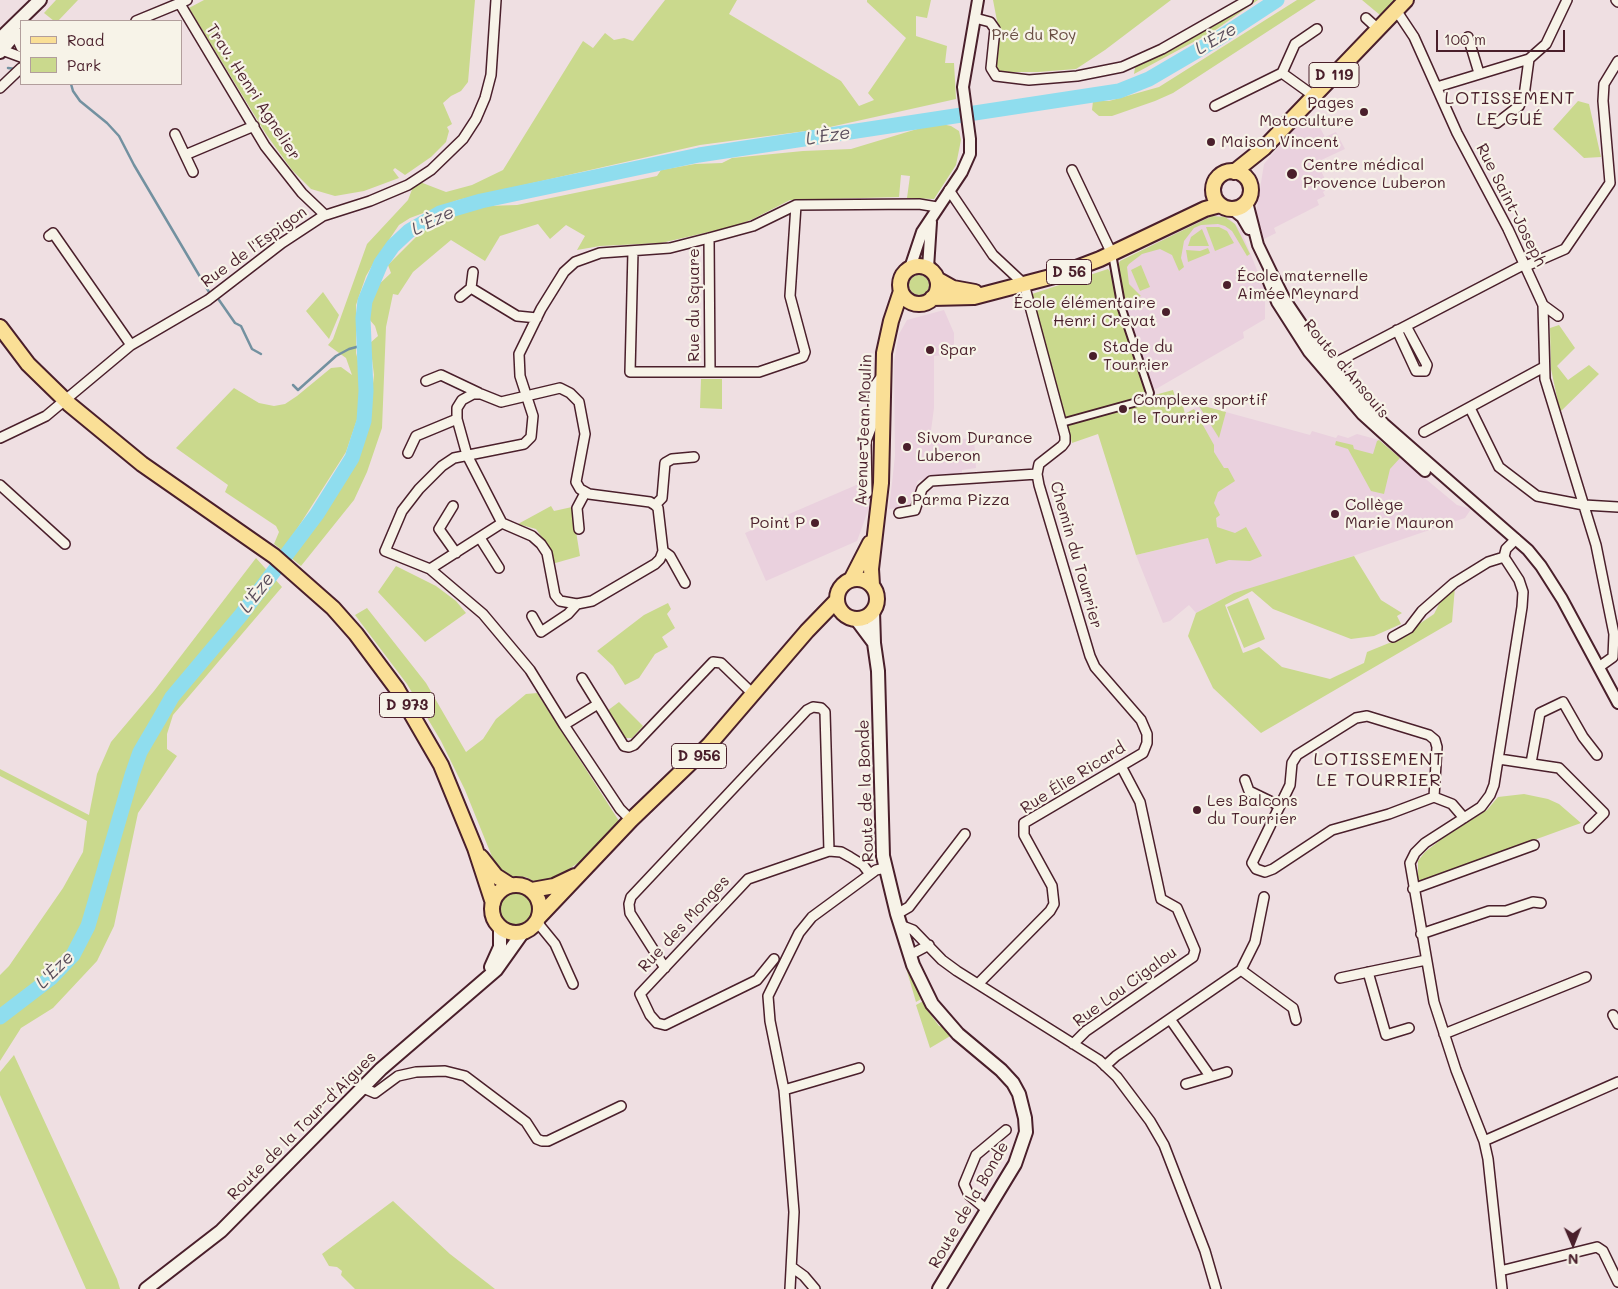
<!DOCTYPE html>
<html>
<head>
<meta charset="utf-8">
<style>
	body { margin:0 }
	#map { position:relative; width:1618px; height:1289px; overflow:hidden; background:#efdfe2; font-family:Mali,sans-serif }
	canvas { display:block }
	.legend { position:absolute; left:20px; top:20px; width:162px; height:65px; box-sizing:border-box; background:#f7f3e8; border:1px solid #b29e9c; margin:0; padding:6px 9px; list-style:none; font-size:15px; color:#4a1f2b }
	.legend li { display:flex; align-items:center; gap:10px; height:25px }
	.legend b { width:25px; border:1px solid #b29e9c }
	.north { position:absolute; left:1548px; top:1219px; width:50px; height:50px; -webkit-text-stroke:4px #f7f3e8; paint-order:stroke; rotate:179deg; font-size:14px; font-weight:700; line-height:20px; text-align:center; color:#4a1f2b }
	.north::after { content:''; display:block; margin:auto; width:18px; height:22px; background:#4a1f2b; clip-path:polygon(50% 0,100% 100%,50% 72%,0 100%) }
	.scale { position:absolute; left:1436px; top:30px; width:129px; height:22px; box-sizing:border-box; border:2px solid #4a1f2b; border-top:0; padding-left:6px; font-size:15px; line-height:18px; white-space:nowrap; color:#4a1f2b; -webkit-text-stroke:4px #f7f3e8; paint-order:stroke }
</style>
</head>
<body>
<div id="map">
<canvas width="1618" height="1289"></canvas>
<ul class="legend">
<li><b style="height:6px;background:#fadf96"></b>Road</li>
<li><b style="height:14px;background:#cad98d"></b>Park</li>
</ul>
<div class="north">N</div>
<div class="scale">100 m</div>
</div>
<script>
const ctx = document.querySelector('canvas').getContext('2d');
ctx.lineJoin = 'round';
function paint(path, color) { ctx.fillStyle = color; ctx.fill(path, 'evenodd'); }
const shape = rows => new Path2D(rows.map(r => 'M' + r).join(''));
function trace(path, color, width, dash) { ctx.strokeStyle = color; ctx.lineWidth = width; ctx.lineCap = dash ? 'butt' : 'round'; ctx.setLineDash(dash || []); ctx.stroke(path); }
function drawText(font, color, halo, rows, align = 'center') {
  ctx.font = font + ' Mali,sans-serif'; ctx.lineWidth = 4.5; ctx.setLineDash([]); ctx.textBaseline = 'middle'; ctx.strokeStyle = halo; ctx.fillStyle = color; for (const [text, x, y, turn = 0] of rows) {
    ctx.save(); ctx.translate(x, y); ctx.rotate((+turn || 0) * Math.PI / 180); ctx.textAlign = isNaN(turn) ? turn : align; if (halo) ctx.strokeText(text, 0, 0); ctx.fillText(text, 0, 0); ctx.restore();
  }
}
paint(shape([
	[1310,121,1314,128,1319,126,1325,137,1336,132,1345,149,1317,162,1329,188,1323,192,1325,196,1317,200,1319,205,1274,228,1276,233,1264,239,1256,214,1264,164,1294,129],
	[1218,214,1230,219,1241,230,1265,290,1265,319,1243,332,1244,338,1156,389,1151,388,1124,310,1116,270,1117,263,1205,217],
	[944,310,954,333,954,354,934,356,934,408,930,438,947,440,974,438,976,468,962,470,962,474,957,476,919,480,917,482,913,507,889,509,895,456,894,362,899,334,907,320],
	[1200,405,1310,435,1312,431,1336,438,1338,435,1348,438,1357,434,1379,440,1457,505,1471,509,1465,518,1285,579,1234,593,1196,613,1189,605,1170,621,1163,623,1136,555,1208,538,1176,419],
	[861,483,869,508,857,541,766,581,745,533]
]), '#ead1de');
paint(shape([
	[56,0,78,0,58,21,54,21,44,13],
	[204,0,475,0,468,82,461,91,451,96,443,103,452,124,447,127,449,131,446,142,431,157,405,175,395,168,393,170,399,178,364,191,335,196,311,189,292,170,266,134,189,8],
	[665,0,737,0,729,14,841,81,859,106,874,100,868,93,906,38,867,2,867,0,931,0,927,18,916,16,916,36,947,46,945,63,954,63,956,99,821,129,700,145,458,200,410,218,399,225,376,259,366,276,356,305,356,353,363,380,363,402,346,452,283,551,274,544,279,532,276,526,225,492,228,485,176,448,234,388,259,403,274,406,285,404,297,396,331,368,341,367,352,375,346,358,328,345,333,339,367,244,408,200,413,187,420,182,446,192,472,185,503,170,583,41,593,48,605,33,614,40,624,38,633,41],
	[993,0,1171,0,1105,50,1076,69,1038,72,995,72,994,55,998,26],
	[1251,0,1258,0,1214,31,1134,74,1136,61],
	[1297,0,1316,0,1173,93,1155,101,1112,116,1099,116,1092,110,1093,101,1109,101,1159,87],
	[1362,0,1396,0,1380,15],
	[1578,101,1589,104,1601,157,1584,158,1553,129],
	[937,123,951,126,959,131,961,140,956,165,934,199,907,198,910,176,901,175,899,197,790,200,753,219,735,226,661,243,600,246,577,250,585,236,566,225,550,239,538,224,500,236,485,261,451,240,413,272,398,295,393,294,386,327,382,428,367,472,354,500,301,566,290,557,344,480,360,452,369,417,374,375,370,343,378,336,375,326,369,319,368,302,376,287,391,273,388,265,425,228,446,216,487,206,517,205,657,176,661,170,695,164,722,163,732,158,803,151,851,149],
	[1212,216,1225,217,1235,224,1250,254,1247,256,1232,231,1225,226,1218,224,1201,225,1194,228,1184,241,1181,258,1184,267,1179,271,1172,255,1160,249,1142,254,1129,264,1127,267,1129,284,1141,296,1127,301,1123,299,1116,270,1120,261],
	[1206,227,1219,227,1227,231,1234,243,1215,251],
	[1202,229,1209,246,1188,246,1191,237],
	[1208,248,1210,253,1188,262,1186,250,1200,251],
	[1141,265,1150,287,1140,291,1131,270],
	[1108,269,1112,274,1120,311,1151,396,1173,390,1177,403,1182,402,1185,414,1194,409,1214,445,1214,452,1224,468,1228,468,1235,481,1218,492,1214,503,1220,515,1216,518,1217,527,1235,533,1246,527,1262,556,1250,561,1229,560,1216,564,1208,538,1136,555,1098,434,1072,443,1032,294],
	'909 285a10 10 0 1 1 20 0a10 10 0 1 1-20 0Z',
	[323,292,339,315,329,339,306,311],
	[1559,325,1575,348,1557,366,1568,380,1589,365,1599,374,1560,412,1551,369,1550,328],
	[701,379,722,379,722,409,700,408],
	[1200,405,1226,412,1219,438,1199,406],
	[1379,440,1400,458,1390,469,1384,494,1371,491,1348,449,1335,445,1336,441,1353,445,1354,449,1373,454,1377,441],
	[551,506,554,511,572,507,580,556,552,564,548,546,536,529,518,524],
	[1354,556,1381,600,1402,613,1397,616,1401,624,1374,636,1351,639,1273,609,1252,591,1225,605,1243,653,1259,647,1282,667,1330,679,1364,663,1367,652,1394,641,1434,614,1439,604,1455,587,1452,622,1261,733,1213,688,1188,636,1196,613,1234,593],
	[256,558,282,587,173,715,167,734,167,749,177,756,138,813,114,926,97,961,53,1008,21,1028,0,1061,0,975,9,966,63,888,83,852,87,821,0,776,0,769,89,815,97,774,111,742,154,691],
	[396,566,436,586,456,601,466,613,425,642,378,592],
	[1248,598,1265,639,1244,648,1227,607],
	[668,603,671,609,667,614,675,628,662,637,668,647,655,654,639,678,625,685,613,666,597,651,644,615],
	[367,608,426,683,466,752,483,739,496,719,526,694,537,693,619,821,581,861,548,883,537,883,526,877,510,876,495,864,465,790,441,741,407,684,355,615],
	[619,702,643,726,632,738,625,738,607,711],
	[1524,794,1548,799,1559,804,1581,823,1418,882,1418,861,1425,852,1443,838,1487,810,1498,797],
	'499 909a17 17 0 1 1 34 0a17 17 0 1 1-34 0Z',
	[904,961,907,961,923,998,916,1002],
	[925,1000,925,1007,939,1026,945,1027,952,1035,930,1048,916,1005],
	[14,1055,117,1279,120,1289,86,1289,0,1095,0,1072],
	[393,1201,450,1254,495,1289,355,1289,341,1275,342,1271,337,1267,329,1266,322,1254]
]), '#cad98d');
trace(shape([
	[8,68,16,69],
	[71,84,73,91,80,101,107,123,119,136,134,165,209,292],
	[219,300,235,323,241,326,252,349,261,354],
	[293,385,298,390,336,356,349,349,364,345]
]), '#7391a0', 2.5);
trace(shape([
	[0,1017,51,978,73,955,88,926,132,775,140,752,160,718,172,697,241,615,317,514,352,458,364,421,366,391,363,318,365,301,381,263,393,246,409,231,440,213,481,201,699,155,1119,91,1149,79,1219,38,1277,0]
]), '#8fddee', 15);
const pedestrian = shape([
	[1061,423,1148,399,1150,393,1122,309,1112,254]
]);
const minor = shape([
	[1616,0,1618,2],
	[180,4,265,146,302,193,325,215],
	[1396,10,1414,37,1457,133,1508,229,1543,305,1545,379,1596,545,1614,634,1613,657,1599,667],
	[975,18,990,22,995,29,991,68,996,76,1029,80,1077,76,1122,67,1162,49,1248,0],
	[1366,18,1378,29],
	[136,21,187,0],
	[15,34,21,47],
	[1468,37,1479,73],
	[2,50,21,57],
	[1282,73,1314,96],
	[1437,87,1529,59,1546,44,1567,0],
	[0,88,21,68],
	[1215,106,1282,73,1295,44,1317,29],
	[1497,123,1519,106,1524,96,1529,59],
	[175,134,193,172],
	[185,155,254,126],
	[1072,170,1112,254],
	[949,190,993,255,1024,284,1065,436,1065,442,1062,446,1039,464,1037,474,1039,485,1090,656,1095,667,1141,720,1147,734,1147,743,1143,753,1024,823,1024,835,1052,886,1054,904,1050,911,978,984],
	[49,236,53,233,131,345],
	[709,238,710,372],
	[633,251,630,372,759,372,803,357,805,352,790,296,796,205],
	[1526,266,1565,249,1610,183,1603,101,1604,84,1618,61],
	[471,288,517,316,537,318],
	[460,297,471,288,473,272],
	[1543,305,1558,316],
	[1397,330,1416,371,1425,371,1427,365,1406,326],
	[1331,365,1525,264],
	[426,381,441,375,479,393],
	[1470,408,1499,467,1537,496,1584,505,1618,507],
	[1424,432,1544,367],
	[0,438,46,416,131,345,208,300,282,243,323,216,370,201,408,185,431,170,463,139,476,119,485,98,491,75,496,0],
	[408,453,416,436,457,419],
	[0,485,65,544],
	[867,493,866,441,873,423,873,388,882,376],
	[655,505,662,498,665,463,672,459,694,457],
	[453,506,439,529,456,553],
	[899,513,915,510,922,489,931,481,1037,474],
	[579,529,577,508,585,493],
	[480,538,499,568],
	[663,551,670,556,685,583],
	[430,569,502,523,532,536,541,544,547,553,555,595,560,601,577,604,592,601,655,564,660,559,663,551,658,508,655,505,650,502,589,494,580,489,576,482,585,434,579,402,570,393,560,388,501,402,481,394,473,394,462,400,457,408,457,419,467,455,502,523],
	[532,616,541,632,568,614,577,604],
	[1393,637,1409,628,1422,611,1454,583,1488,562,1504,557],
	[582,678,624,746,629,747,634,745,713,662,721,663,753,694],
	[1367,716,1429,735,1435,740,1437,747,1434,797,1389,814,1332,830,1273,869,1265,872,1256,869,1252,863,1290,785,1292,763,1297,755,1356,718,1367,716],
	[564,725,598,704],
	[1499,759,1559,768,1604,813,1589,828],
	[1531,763,1540,713,1563,702,1583,737,1597,755],
	[1245,780,1249,791,1280,806],
	[1434,797,1452,804,1464,818],
	[631,820,620,809,564,725,530,670,483,614,430,569,385,551,402,511,419,489,442,466,454,458,524,444,531,437,533,416,520,376,519,354,541,309,564,272,575,262,600,253,670,248,709,238,753,226,796,205,919,204,937,207],
	[1413,889,1534,845],
	[897,914,909,907,965,834],
	[537,922,555,944,573,984],
	[900,925,913,930,942,960,957,971,1099,1060,1117,1077,1150,1121,1164,1145,1205,1251,1216,1289],
	[1421,934,1489,911,1506,911,1533,902,1541,903],
	[910,955,929,945],
	[774,959,757,980,665,1025,657,1023,650,1015,640,994,748,879,829,851,841,852,850,857,863,865,870,874],
	[665,968,630,913,629,904,631,897,807,710,813,707,821,708,825,712,829,851],
	[1241,970,1293,1008,1296,1020],
	[1368,972,1386,1035,1409,1028],
	[1340,978,1426,960],
	[1613,1015,1618,1024],
	[1170,1019,1210,1076],
	[1444,1034,1586,977],
	[1073,1044,1086,1031,1193,957,1195,950,1177,908,1161,899,1140,802,1121,766],
	[1105,1066,1116,1056,1241,970,1255,942,1264,897],
	[1186,1084,1227,1072],
	[361,1087,375,1093,398,1076,416,1072,445,1071,465,1076,526,1122,537,1139,542,1141,548,1141,621,1106],
	[784,1090,859,1068],
	[1484,1141,1618,1082],
	[987,1210,969,1195,964,1184,976,1155,1006,1130],
	[793,1268,804,1276,815,1289],
	[1500,1271,1597,1247,1603,1251,1618,1282],
	[790,1289,794,1212,788,1137,784,1090,770,1021,768,996,799,933,812,917,876,870,885,868],
	[1502,1289,1488,1159,1484,1141,1456,1070,1434,1002,1410,863,1415,853,1425,843,1481,807,1490,795,1494,785,1522,607,1523,592,1519,580,1504,557,1506,549,1516,539]
]);
const tertiary = shape([
	[1247,202,1258,245,1273,276,1285,300,1316,346,1350,388,1384,424,1528,550,1541,566,1562,599,1618,703],
	[1232,209,1242,217,1249,229],
	[910,268,922,232,962,172,970,154,970,139,963,87,978,0],
	[928,268,931,222],
	[1267,277,1277,302,1309,352,1362,414,1425,471]
]);
const secondary = shape([
	[0,39,40,0],
	[0,52,16,33],
	[873,611,874,643,878,671,883,856,897,914,913,965,932,1004,958,1034,1001,1070,1013,1083,1019,1094,1025,1118,1026,1132,1015,1164,939,1289],
	[856,619,874,643],
	[491,967,500,947,500,926],
	[146,1289,221,1231,381,1069,496,970,523,932]
]);
const primary = shape([
	'1213 190a19 19 0 1 1 38 0a19 19 0 1 1-38 0Z',
	[1234,172,1264,148,1406,0],
	'900 285a19 19 0 1 1 38 0a19 19 0 1 1-38 0Z',
	[937,279,953,288,975,292],
	[932,298,974,297,1058,275,1100,259,1205,209,1220,205],
	[0,327,28,364,69,404,142,464,274,556,333,608,356,634,397,689,441,765,475,848,493,903],
	'837 599a20 20 0 1 1 40 0a20 20 0 1 1-40 0Z',
	[851,580,870,543],
	[872,585,871,569,881,483,884,353,891,321,901,291],
	[481,857,496,876,510,885],
	'492 909a24 24 0 1 1 48 0a24 24 0 1 1-48 0Z',
	[532,890,554,886,575,876],
	[540,916,631,820,709,745,807,631,837,600]
]);
trace(pedestrian, '#4a1f2b', 10);
trace(minor, '#4a1f2b', 12);
trace(tertiary, '#4a1f2b', 14);
trace(secondary, '#4a1f2b', 16);
trace(primary, '#4a1f2b', 18);
trace(pedestrian, '#f7f3e8', 6);
trace(minor, '#f7f3e8', 9);
trace(tertiary, '#f7f3e8', 10);
trace(secondary, '#f7f3e8', 12);
trace(primary, '#fadf96', 14);
for (const [x, y, r, color] of [
	[1364,112,5,"#4a1f2b"],
	[1211,142,5,"#4a1f2b"],
	[1292,174,6,"#4a1f2b"],
	[1227,285,5,"#4a1f2b"],
	[1166,312,5,"#4a1f2b"],
	[930,350,5,"#4a1f2b"],
	[1093,356,5,"#4a1f2b"],
	[1123,409,5,"#4a1f2b"],
	[907,447,5,"#4a1f2b"],
	[902,500,5,"#4a1f2b"],
	[1335,514,5,"#4a1f2b"],
	[815,523,5,"#4a1f2b"],
	[1197,810,5,"#4a1f2b"]
]) { const dot = new Path2D(); dot.arc(x, y, r, 0, 2 * Math.PI); ctx.fillStyle = color; ctx.fill(dot); trace(dot, '#f7f3e8', 2); }
for (const [x, y, w] of [
	[1334,75,50],
	[1069,272,45],
	[407,705,55],
	[699,756,55]
]) { const box = new Path2D(); box.roundRect(x - w / 2, y - 12.5, w, 25, 4); ctx.fillStyle = '#f7f3e8'; ctx.fill(box); trace(box, '#4a1f2b', 1); }
drawText('bold 15px', '#4a1f2b', null, [
	["D 119",1334,75],
	["D 56",1069,272],
	["D 973",407,705],
	["D 956",699,756]
]);
drawText('16px', '#6a4e44', '#f7f3e8', [
	["Pré du Roy",1034,35]
]);
drawText('16px', '#4a1f2b', '#f7f3e8', [
	["Trav. Henri Agnelier",253,92,57],
	["Rue Saint-Joseph",1511,205,63],
	["Rue de l'Espigon",254,247,-36],
	["Rue du Square",694,305,-90],
	["Route d'Ansouis",1346,369,50],
	["Avenue Jean Moulin",864,430,-88],
	["Chemin du Tourrier",1076,555,74],
	["Rue Élie Ricard",1073,778,-32],
	["Route de la Bonde",866,791,-92],
	["Rue des Monges",684,924,-47],
	["Rue Lou Cigalou",1125,987,-36],
	["Route de la Tour-d'Aigues",302,1126,-45],
	["Route de la Bonde",969,1205,-60]
]);
drawText('16px', '#4a1f2b', '#f7f3e8', [
	["Pages",1354,103,"right"],
	["Motoculture",1354,121,"right"],
	["Maison Vincent",1221,142],
	["Centre médical",1303,165],
	["Provence Luberon",1303,183],
	["École maternelle",1237,276],
	["Aimée Meynard",1237,294],
	["École élémentaire",1156,303,"right"],
	["Henri Crevat",1156,321,"right"],
	["Stade du",1103,347],
	["Tourrier",1103,365],
	["Spar",940,350],
	["Complexe sportif",1133,400],
	["le Tourrier",1133,418],
	["Sivom Durance",917,438],
	["Luberon",917,456],
	["Parma Pizza",912,500],
	["Collège",1345,505],
	["Marie Mauron",1345,523],
	["Point P",805,523,"right"],
	["Les Balcons",1207,801],
	["du Tourrier",1207,819]
], 'left');
drawText('italic 18px', '#5b4e5c', '#f7f3e8', [
	["L'Èze",1216,39,-31],
	["L'Èze",828,136,-9],
	["L'Èze",433,221,-26],
	["L'Èze",257,593,-53],
	["L'Èze",55,970,-45]
]);
ctx.letterSpacing = '1px';
drawText('18px', '#4a1f2b', '#f7f3e8', [
	["LOTISSEMENT",1510,98],
	["LE GUÉ",1510,119],
	["LOTISSEMENT",1379,759],
	["LE TOURRIER",1379,780]
]);
ctx.letterSpacing = '0px';
</script>
</body>
</html>
